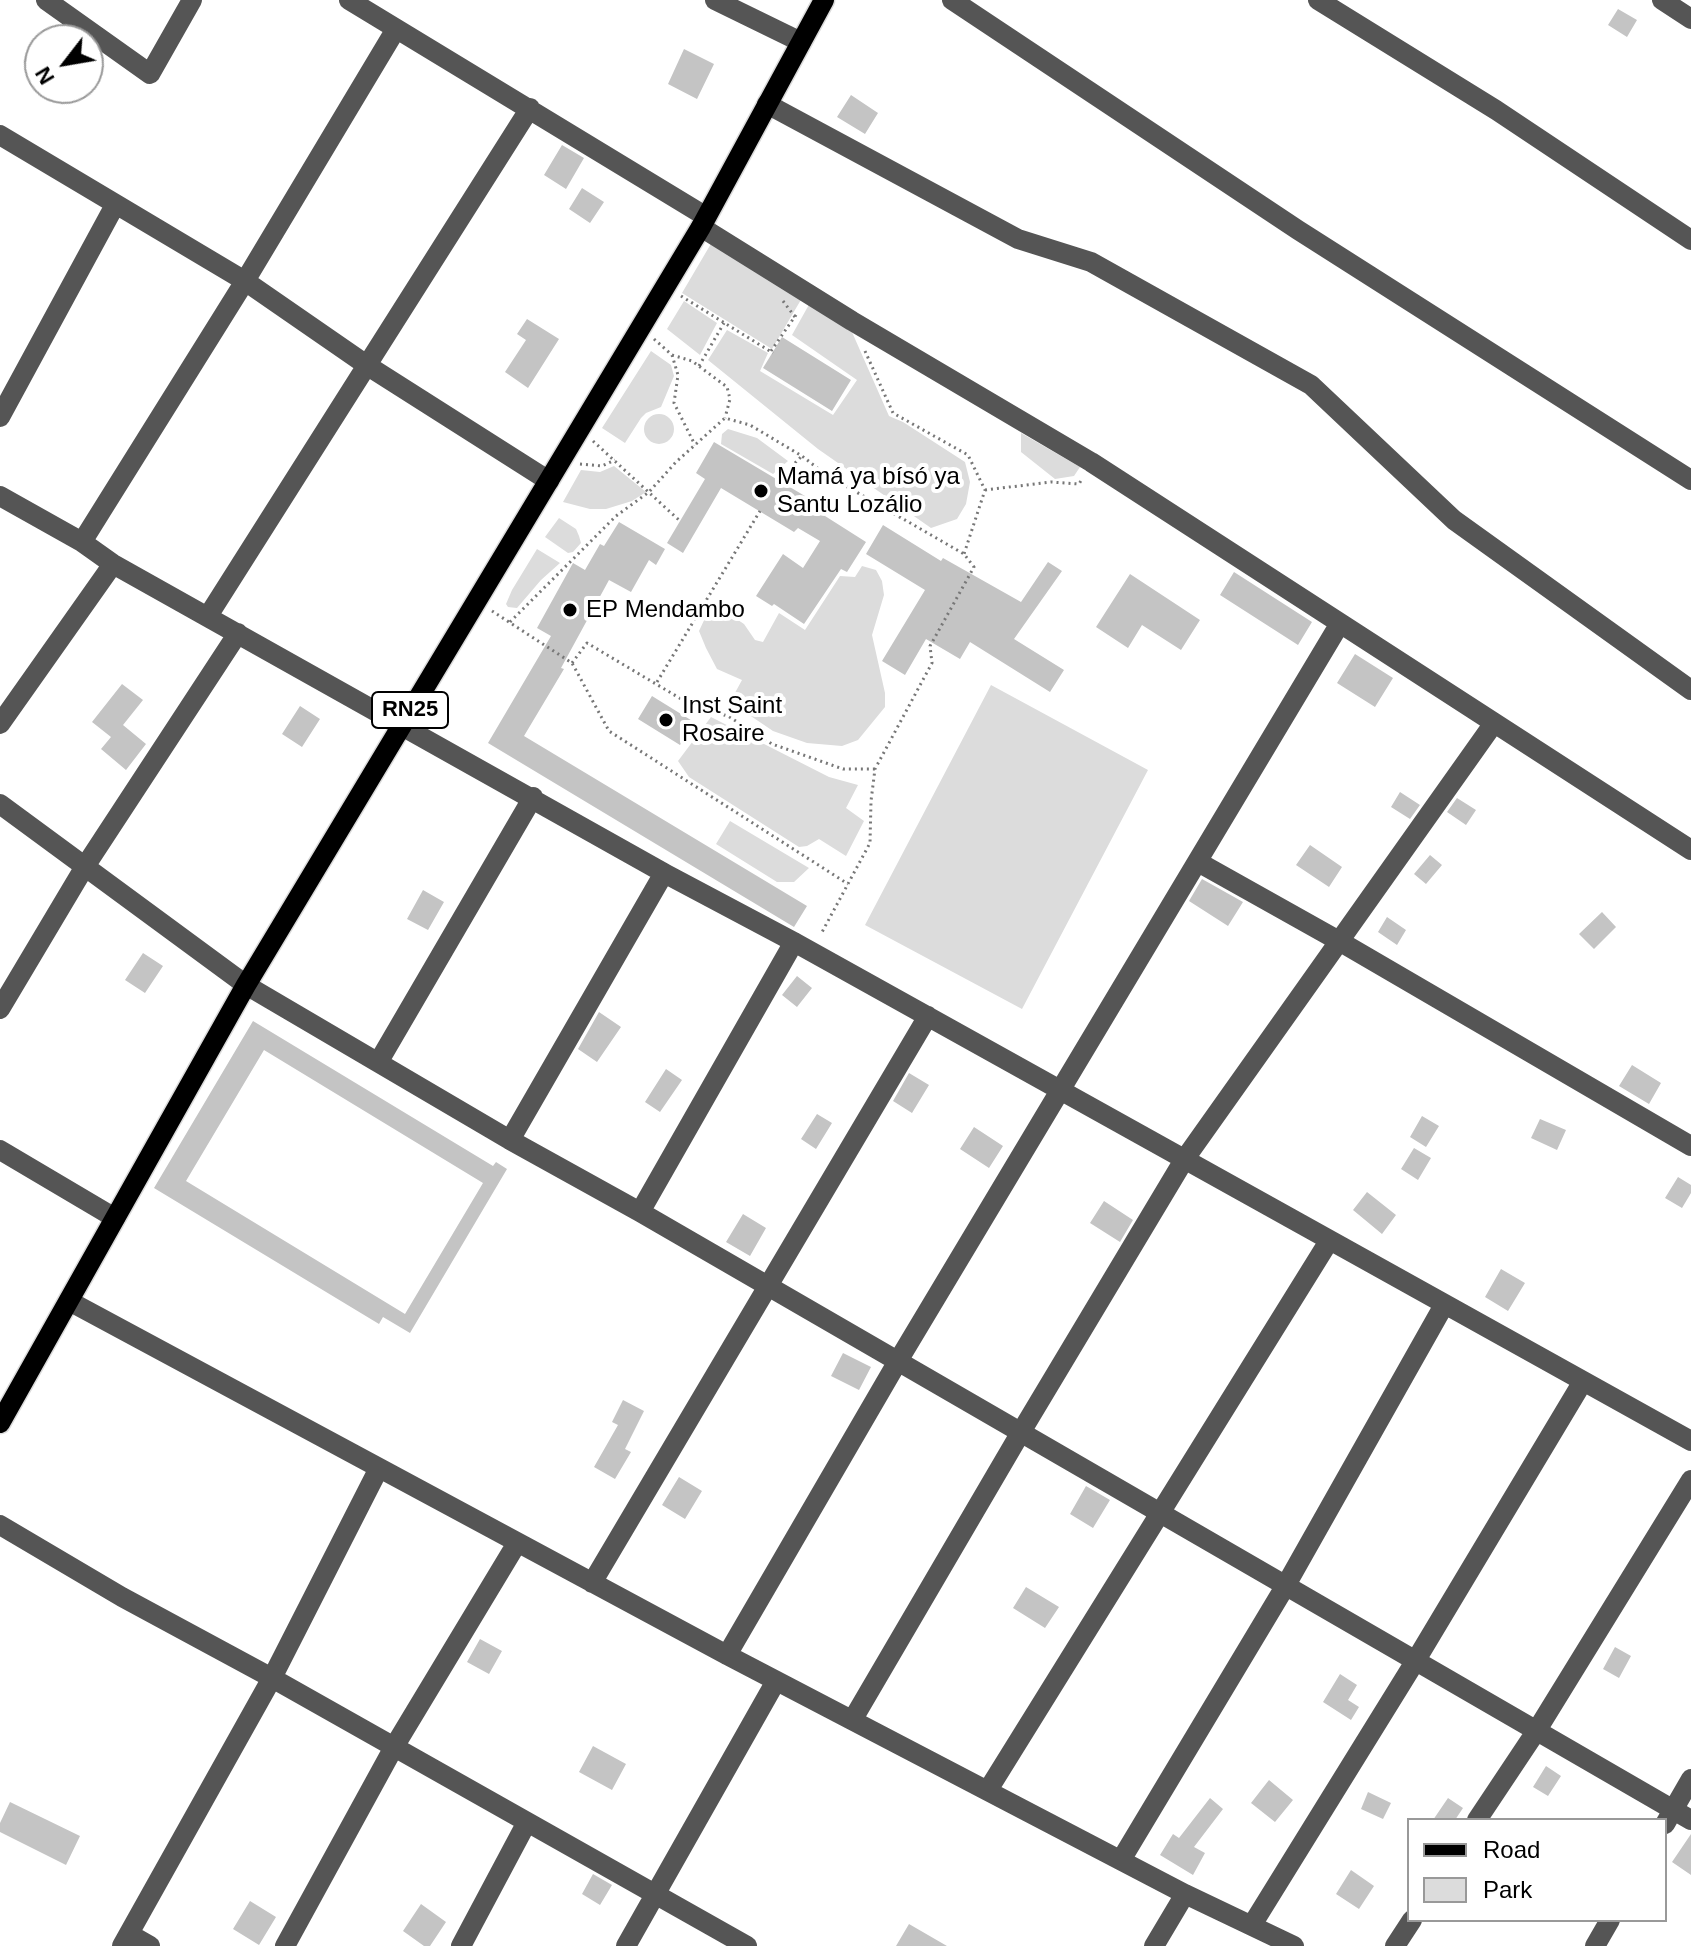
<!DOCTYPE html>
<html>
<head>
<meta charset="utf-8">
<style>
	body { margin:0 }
	#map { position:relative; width:1691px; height:1946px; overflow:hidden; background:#fff; font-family:Helvetica,sans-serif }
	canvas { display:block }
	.legend { position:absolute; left:1407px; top:1818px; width:260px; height:104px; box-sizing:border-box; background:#fff; border:2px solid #999; margin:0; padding:10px 14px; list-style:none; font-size:24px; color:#000 }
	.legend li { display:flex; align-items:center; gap:16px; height:40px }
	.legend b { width:40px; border:2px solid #999 }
	.north { position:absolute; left:24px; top:24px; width:80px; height:80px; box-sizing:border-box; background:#fff; border:2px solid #999; border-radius:50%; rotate:239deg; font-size:22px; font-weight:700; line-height:32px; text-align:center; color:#000 }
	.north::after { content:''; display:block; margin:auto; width:28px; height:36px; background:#000; clip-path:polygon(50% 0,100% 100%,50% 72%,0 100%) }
</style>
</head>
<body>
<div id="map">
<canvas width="1691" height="1946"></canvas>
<ul class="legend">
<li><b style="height:10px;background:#000"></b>Road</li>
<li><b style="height:22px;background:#dcdcdc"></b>Park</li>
</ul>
<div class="north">N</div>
</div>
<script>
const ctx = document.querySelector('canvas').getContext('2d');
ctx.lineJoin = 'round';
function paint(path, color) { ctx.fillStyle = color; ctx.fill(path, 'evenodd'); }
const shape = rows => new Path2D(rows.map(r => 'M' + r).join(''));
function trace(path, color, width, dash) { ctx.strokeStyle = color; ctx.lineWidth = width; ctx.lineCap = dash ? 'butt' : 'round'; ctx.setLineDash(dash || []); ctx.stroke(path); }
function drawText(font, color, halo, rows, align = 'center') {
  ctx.font = font + ' Helvetica,sans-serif'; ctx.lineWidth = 8; ctx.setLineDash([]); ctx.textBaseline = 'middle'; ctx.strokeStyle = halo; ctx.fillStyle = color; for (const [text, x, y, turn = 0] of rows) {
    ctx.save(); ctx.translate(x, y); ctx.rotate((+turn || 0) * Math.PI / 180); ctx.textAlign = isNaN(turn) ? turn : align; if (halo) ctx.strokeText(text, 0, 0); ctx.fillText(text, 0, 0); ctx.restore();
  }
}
paint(shape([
	[712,242,802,298,772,349,682,293],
	[684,301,717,323,700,355,667,329],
	[811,301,848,323,889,416,903,422,965,462,970,482,966,504,957,519,931,528,818,449,708,360,727,330,768,353,760,371,833,415,857,380,792,335],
	[651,351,671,365,674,376,661,407,646,413,641,418,625,443,602,428],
	'644 429a15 15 0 1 1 30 0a15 15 0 1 1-30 0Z',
	[728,429,757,438,788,461,773,474,721,444,722,434],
	[1021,433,1080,467,1074,476,1055,479,1021,452],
	[614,466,646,492,632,501,606,509,590,509,563,502,581,470,600,472],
	[559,518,576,529,579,536,581,543,573,552,568,553,545,537],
	[537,549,560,563,541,580,517,608,508,607,506,604,512,590],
	[862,566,876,570,882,581,884,595,872,635,885,693,885,707,858,740,842,746,807,743,773,731,730,702,742,680,717,669,706,648,699,631,707,614,713,610,726,612,744,624,755,640,763,642,779,613,805,630,840,576,855,577],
	[991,685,1148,770,1022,1009,865,925],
	[711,717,829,777,858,785,846,808,864,821,846,856,819,839,807,846,799,847,689,777,678,761],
	[730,821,809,868,794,882,777,882,716,844]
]), '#dcdcdc');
paint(shape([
	[1618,9,1637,20,1627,37,1608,25],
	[684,49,714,64,697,99,668,84],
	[851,95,878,113,865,134,837,117],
	[562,145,584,158,566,189,544,175],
	[582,188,604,202,590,223,569,209],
	[527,319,559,339,528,388,505,372,526,340,517,334],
	[782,337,851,380,832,411,763,368],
	[714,442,815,502,812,506,826,514,825,516,866,542,847,572,841,569,804,624,774,604,772,606,756,596,783,554,803,568,820,541,798,528,794,532,721,488,683,553,667,543,705,479,696,473],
	[619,522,665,549,656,565,649,560,631,592,609,580,561,668,564,669,524,736,807,906,794,927,488,743,551,636,537,628,573,563,585,570,600,544,604,546],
	[883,525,941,561,943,558,1021,602,1048,562,1062,571,1014,639,1064,670,1050,692,970,642,960,659,926,639,905,675,882,661,925,590,866,554],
	[1234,572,1312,622,1298,645,1220,595],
	[1130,574,1200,620,1181,650,1142,625,1128,648,1096,627],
	[1355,654,1393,678,1375,707,1337,683],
	[122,684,143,700,123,725,146,744,126,770,101,749,111,737,92,722],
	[652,696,694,722,680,745,638,719],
	[300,706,320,719,302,747,282,734],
	[1400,792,1420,805,1410,819,1391,807],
	[1457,798,1476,810,1466,825,1447,812],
	[1310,845,1342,867,1329,887,1296,865],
	[1430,855,1442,865,1426,884,1414,874],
	[1202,879,1243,902,1228,926,1189,901],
	[423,890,444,902,428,930,407,919],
	[1602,912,1616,927,1594,949,1579,934],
	[1387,917,1406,930,1397,945,1378,932],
	[143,953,163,966,145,993,125,980],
	[797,976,812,988,797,1007,782,995],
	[599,1012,621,1027,597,1062,578,1049],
	[253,1021,493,1166,496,1162,507,1169,410,1333,383,1317,379,1324,154,1188],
	[264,1050,483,1183,405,1314,186,1181],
	[1632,1065,1661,1083,1649,1104,1619,1086],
	[666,1069,682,1080,660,1112,645,1102],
	[909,1073,929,1085,912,1113,893,1101],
	[817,1114,832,1123,816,1149,801,1139],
	[1422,1116,1439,1126,1426,1147,1410,1137],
	[1540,1119,1566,1130,1557,1150,1531,1138],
	[974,1127,1003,1146,989,1168,960,1149],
	[1414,1148,1431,1158,1418,1180,1401,1169],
	[1678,1177,1691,1185,1691,1193,1682,1208,1665,1198],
	[1367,1192,1396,1215,1382,1234,1353,1210],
	[1104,1201,1133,1220,1120,1242,1090,1223],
	[743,1214,766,1228,750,1256,726,1242],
	[1501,1269,1525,1283,1508,1311,1485,1297],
	[843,1353,871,1367,859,1390,831,1376],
	[623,1400,644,1411,625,1449,631,1452,615,1479,594,1467,618,1425,612,1422],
	[679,1477,702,1491,685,1519,662,1505],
	[1086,1486,1110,1500,1093,1528,1070,1514],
	[1026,1587,1059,1607,1045,1628,1013,1608],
	[480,1639,502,1651,489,1674,467,1662],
	[1615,1647,1631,1656,1619,1678,1603,1669],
	[1340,1674,1357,1685,1348,1700,1359,1707,1351,1720,1323,1702],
	[593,1746,626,1764,612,1790,579,1772],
	[1546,1766,1561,1776,1548,1796,1533,1787],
	[1269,1780,1293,1800,1275,1822,1251,1803],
	[1368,1792,1391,1803,1383,1819,1361,1809],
	[1210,1798,1223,1809,1194,1847,1205,1853,1193,1875,1160,1855,1173,1834,1179,1838],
	[1448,1798,1463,1808,1455,1820,1433,1820],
	[10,1802,80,1836,66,1865,0,1832,0,1823],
	[1691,1834,1691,1875,1672,1862],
	[1351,1870,1374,1886,1359,1909,1336,1894],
	[593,1874,612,1885,600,1905,582,1894],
	[250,1901,276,1917,259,1945,233,1929],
	[421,1904,446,1922,430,1946,424,1946,403,1931],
	[909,1924,947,1946,896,1946]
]), '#c4c4c4');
const major = shape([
	[0,1423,246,985,701,227,824,0]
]);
trace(major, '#dbdbdb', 23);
trace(shape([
	[681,296,773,353],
	[783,301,795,317],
	[654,339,672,355,678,375,674,403,695,445],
	[771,351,798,312],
	[865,351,893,413,968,455,985,490,964,554],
	[672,355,692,361,727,387,730,399,725,418],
	[699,366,724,323],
	[593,441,680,521],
	[580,464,602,466,615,460],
	[778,480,802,456],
	[985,490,1051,482,1079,484,1082,479],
	[492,611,572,663,609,731,848,884],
	[510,622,616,516,649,492,676,462,725,418,750,425,802,456,825,474,964,554,974,567,930,646,932,663,875,769,871,801,870,843,821,934],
	[572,663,587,643,693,706,728,716,772,744,843,769,875,769],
	[657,682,760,511]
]), '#777', 3, [2, 4]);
trace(shape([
	[46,0,150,74,192,0],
	[349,0,705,216],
	[715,0,801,42],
	[952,0,1298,230,1691,480],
	[1318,0,1496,110,1691,240],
	[1662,0,1691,19],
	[767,104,1018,239,1091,262,1311,385,1454,520,1691,690],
	[0,135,245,281,368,366,549,481],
	[701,227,852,321,1091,462,1691,850],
	[0,417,115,205],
	[0,496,82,542,113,564,664,873,794,942,1691,1441],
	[82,542,245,281,396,29],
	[208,616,530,108],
	[0,724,113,564],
	[0,804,246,985,510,1140,640,1212,1691,1820],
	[1198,862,1339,941,1691,1146],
	[0,1009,84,868,238,633],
	[379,1061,533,797],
	[510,1140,664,873],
	[0,1150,115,1218],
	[640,1212,794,942],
	[69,1301,727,1655,1185,1894,1294,1946],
	[0,1525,122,1597,272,1678,747,1946],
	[592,1583,928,1016],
	[727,1655,898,1361,1339,625],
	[853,1719,1021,1432,1184,1160,1494,723],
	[988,1790,1329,1241],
	[1477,1820,1537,1730,1691,1480],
	[1665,1824,1691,1779],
	[1121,1860,1286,1585,1444,1305],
	[1252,1925,1416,1660,1582,1383],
	[129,1934,150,1946],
	[122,1946,272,1678,379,1468],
	[285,1946,394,1747,517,1543],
	[461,1946,527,1822],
	[626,1946,776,1681],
	[1154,1946,1185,1894],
	[1395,1946,1412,1920],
	[1595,1946,1610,1920]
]), '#555', 20);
trace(major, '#000', 20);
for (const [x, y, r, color] of [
	[761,491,8,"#000"],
	[570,610,8,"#000"],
	[666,720,8,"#000"]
]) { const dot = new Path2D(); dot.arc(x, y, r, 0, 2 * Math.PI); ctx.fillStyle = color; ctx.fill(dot); trace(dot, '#fff', 3); }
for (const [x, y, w] of [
	[410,710,76]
]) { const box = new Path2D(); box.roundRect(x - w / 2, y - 18, w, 36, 6); ctx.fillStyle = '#fff'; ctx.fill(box); trace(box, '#000', 2); }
drawText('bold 22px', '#000', null, [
	["RN25",410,710]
]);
drawText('24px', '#000', '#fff', [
	["Mamá ya bísó ya",777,477],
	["Santu Lozálio",777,505],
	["EP Mendambo",586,610],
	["Inst Saint",682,706],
	["Rosaire",682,734]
], 'left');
</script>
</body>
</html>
